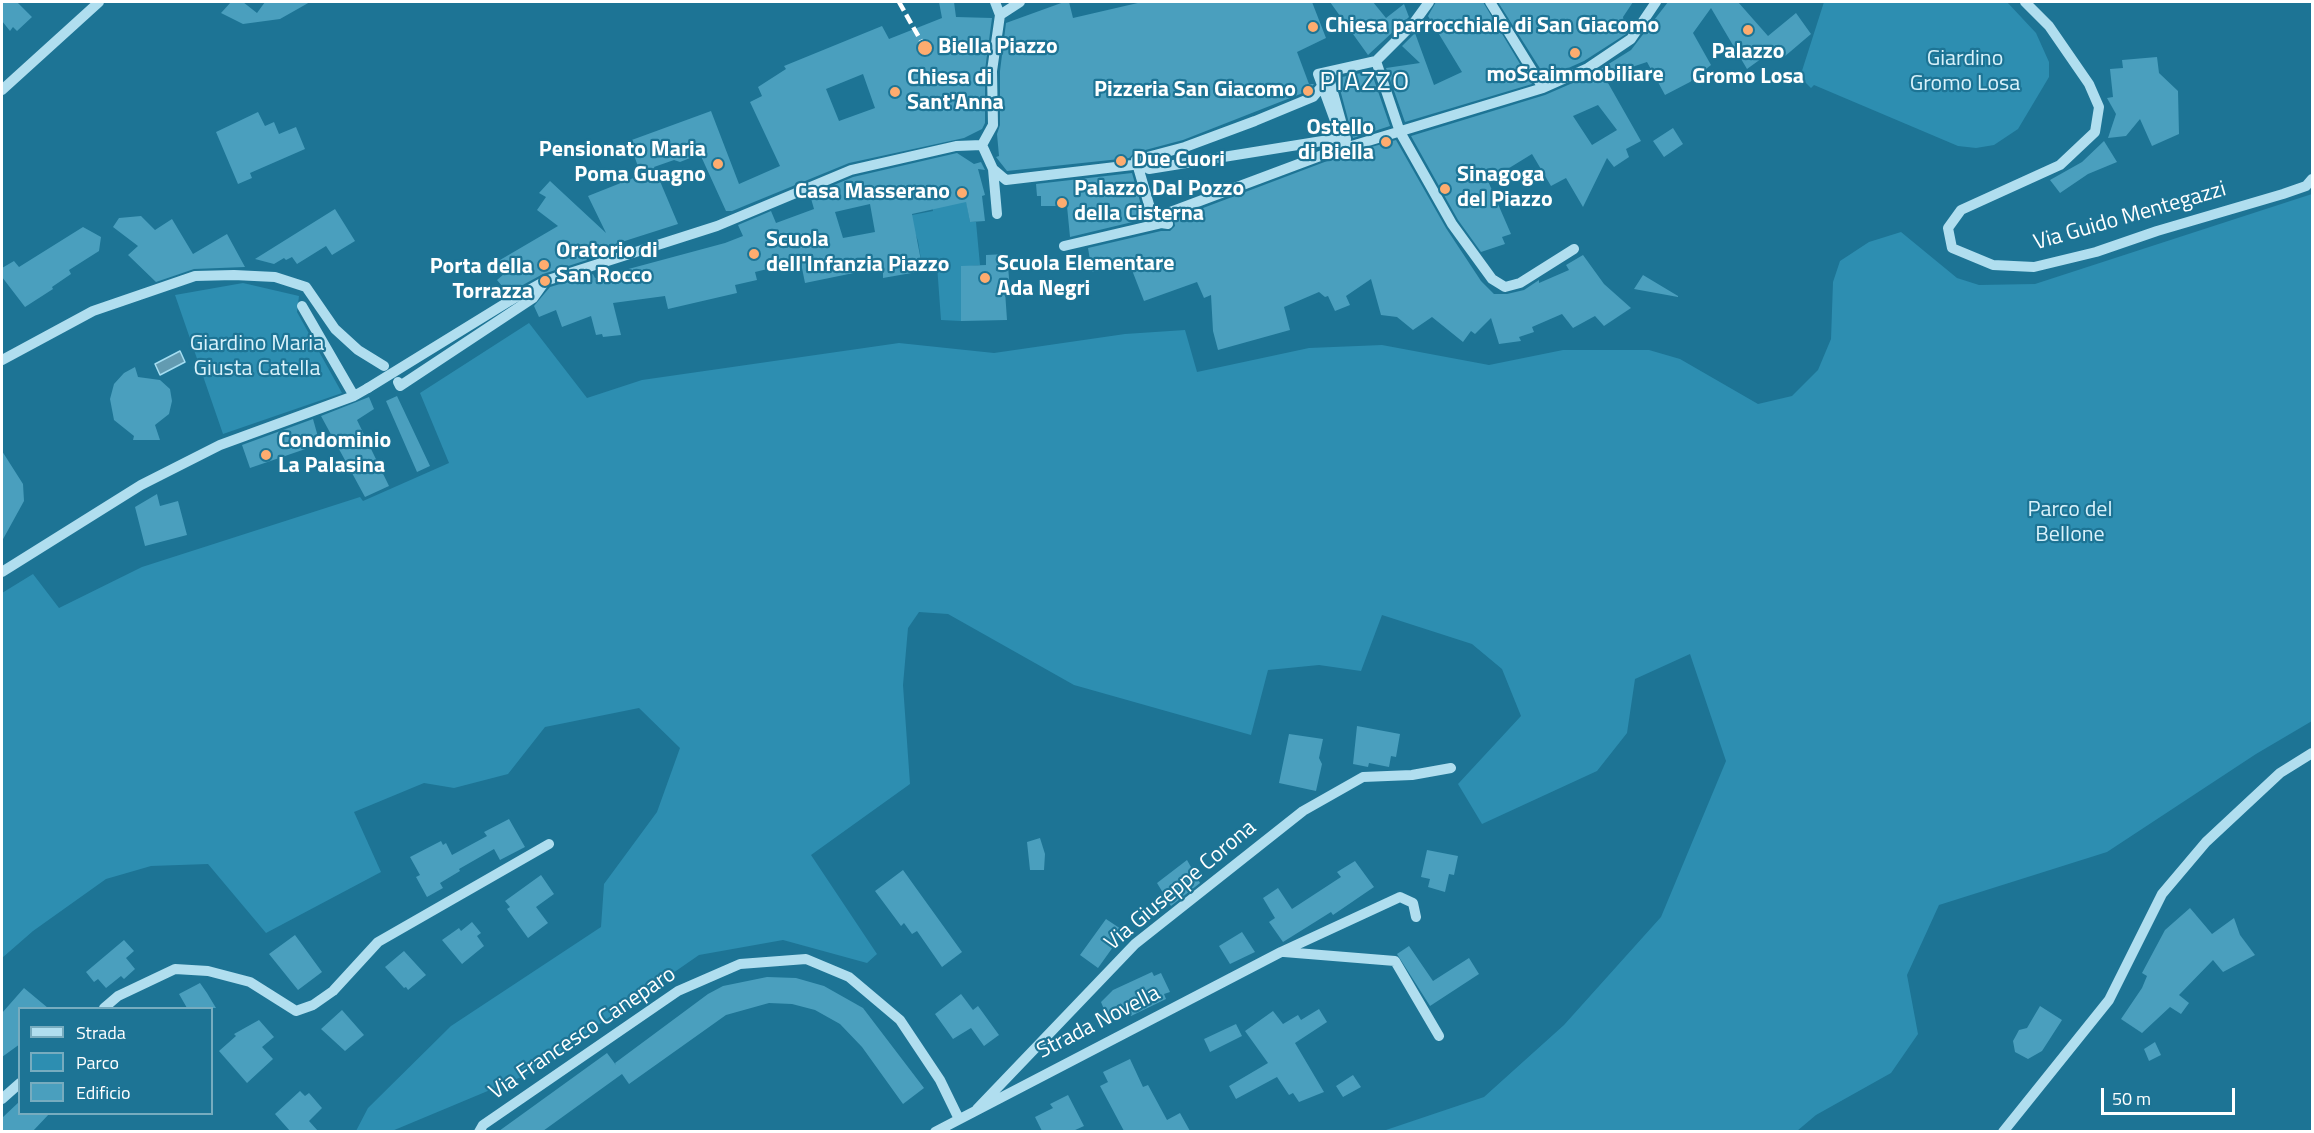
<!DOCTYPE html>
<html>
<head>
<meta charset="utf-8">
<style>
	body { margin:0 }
	#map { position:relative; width:2314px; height:1133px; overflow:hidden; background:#1d7495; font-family:"Titillium Web",sans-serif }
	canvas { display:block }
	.frame { position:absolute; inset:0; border:3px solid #fff; pointer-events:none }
	.legend { position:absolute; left:18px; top:1007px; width:195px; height:108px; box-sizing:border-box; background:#1d7495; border:2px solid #77acbf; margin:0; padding:8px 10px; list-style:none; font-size:18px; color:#fff }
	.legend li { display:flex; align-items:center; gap:12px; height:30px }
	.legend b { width:30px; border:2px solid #77acbf }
	.scale { position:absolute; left:2101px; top:1088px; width:134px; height:27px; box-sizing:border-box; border:3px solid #fff; border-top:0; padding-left:8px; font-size:18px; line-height:21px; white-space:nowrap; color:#fff; -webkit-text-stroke:4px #1d7495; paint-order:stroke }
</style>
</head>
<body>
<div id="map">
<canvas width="2314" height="1133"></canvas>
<div class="frame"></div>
<ul class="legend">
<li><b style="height:8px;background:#b0deef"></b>Strada</li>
<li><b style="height:16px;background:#2d8eb1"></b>Parco</li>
<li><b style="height:16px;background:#4a9fbe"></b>Edificio</li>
</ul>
<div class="scale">50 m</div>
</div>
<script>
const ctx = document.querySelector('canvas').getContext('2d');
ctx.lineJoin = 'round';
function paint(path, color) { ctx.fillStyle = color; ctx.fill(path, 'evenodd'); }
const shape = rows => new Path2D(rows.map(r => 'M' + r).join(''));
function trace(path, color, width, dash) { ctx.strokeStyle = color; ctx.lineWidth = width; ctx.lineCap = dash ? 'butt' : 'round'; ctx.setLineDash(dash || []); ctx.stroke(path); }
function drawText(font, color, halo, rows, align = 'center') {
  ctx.font = font + ' "Titillium Web",sans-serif'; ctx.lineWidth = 4.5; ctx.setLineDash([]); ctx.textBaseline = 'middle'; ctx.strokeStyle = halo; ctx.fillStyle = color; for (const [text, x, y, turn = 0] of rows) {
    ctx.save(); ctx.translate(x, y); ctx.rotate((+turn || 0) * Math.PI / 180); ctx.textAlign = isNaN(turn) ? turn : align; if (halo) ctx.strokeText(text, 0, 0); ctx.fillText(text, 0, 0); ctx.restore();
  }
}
paint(shape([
	[1824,2,2007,2,2036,33,2049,62,2049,77,2018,129,1994,145,1976,148,1958,146,1814,85,1811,88,1800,77],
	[2312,194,2312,721,2256,754,2107,852,1939,905,1907,975,1918,1034,1891,1073,1816,1115,1797,1131,1383,1131,1484,1097,1564,1025,1661,917,1726,761,1690,654,1635,679,1627,733,1597,771,1482,824,1458,784,1521,716,1502,669,1472,644,1382,615,1361,671,1319,665,1268,670,1251,735,1074,685,948,614,919,612,908,628,903,685,910,784,811,855,877,954,867,963,783,940,699,955,526,1075,392,1131,356,1131,368,1108,451,1026,601,927,604,884,657,812,680,748,639,708,545,727,508,774,454,788,424,783,354,812,381,872,266,933,208,864,151,866,106,879,33,931,2,958,2,593,33,574,59,608,142,567,360,497,363,501,449,463,420,393,529,323,587,398,642,380,899,343,994,353,1125,334,1185,330,1197,372,1309,348,1382,345,1489,365,1563,350,1649,350,1680,359,1758,404,1792,396,1818,370,1831,339,1833,282,1840,261,1869,242,1901,232,1957,278,1979,285,2035,284],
	[966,200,970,222,976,222,980,265,961,267,961,321,941,320,937,265,922,266,918,241,911,222,912,215,933,211,932,206],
	[243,283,299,296,297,312,342,393,223,434,175,295]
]), '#2d8eb1');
const water = shape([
	[180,351,185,362,160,375,155,364,180,351]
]);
paint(water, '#639bb1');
trace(water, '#a4ddf1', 1.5);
paint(shape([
	[2,2,17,2,32,17,17,31,13,27,10,31,2,21],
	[231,2,243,2,257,13,265,2,310,2,280,19,243,24,221,13],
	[939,2,954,2,956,17,992,18,985,70,985,123,982,129,964,138,849,163,732,211,726,211,700,154,680,162,674,160,654,167,678,224,584,254,587,260,543,274,508,293,497,280,504,274,500,260,558,226,537,210,546,197,539,193,550,181,606,233,588,196,641,175,629,141,711,111,739,184,780,166,750,102,762,96,758,87,786,69,784,66,882,26,889,39,942,18],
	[863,74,875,108,839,121,826,89],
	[1064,2,1069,2,1073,18,1142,2,1312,2,1326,38,1297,52,1309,84,1314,84,1308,91,1183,140,1134,153,1129,158,1007,171,996,157,999,156,997,134,1000,125,1000,71,1006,23],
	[1330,2,1373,2,1386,18,1404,4,1409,17,1368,55],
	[1436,2,1483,2,1532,84,1405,122,1386,68,1420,63,1402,46,1415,33,1434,85,1462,72,1428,16],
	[1498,2,1633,2,1623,17,1626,34,1584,61,1546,78],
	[1668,2,1738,2,1768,36,1796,13,1811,34,1784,57,1776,48,1747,69,1711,8,1693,33,1711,65,1690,82,1665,95,1647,62,1632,67,1608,83,1641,141,1626,149,1629,157,1614,167,1607,158,1583,207,1566,178,1551,186,1532,154,1488,181,1511,234,1502,237,1505,244,1481,252,1458,220,1411,136,1545,95,1591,75,1631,50],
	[1598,105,1617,130,1592,145,1573,116],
	[2157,57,2159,73,2178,91,2179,134,2152,146,2140,119,2126,136,2108,138,2116,114,2107,98,2113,97,2110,69,2123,68,2122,60],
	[1371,71,1390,126,1353,138,1337,78],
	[258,112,265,126,274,122,279,134,296,127,305,149,250,173,252,178,238,184,216,132],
	[1673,128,1683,144,1664,157,1653,141],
	[1396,140,1446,228,1481,281,1494,294,1507,294,1524,290,1539,280,1539,283,1569,270,1566,265,1583,255,1604,284,1631,308,1604,326,1595,316,1573,328,1562,314,1532,327,1534,332,1519,337,1521,341,1499,344,1491,318,1475,334,1471,331,1463,342,1432,317,1413,330,1397,317,1381,315,1371,279,1346,296,1350,305,1335,311,1328,296,1325,297,1319,292,1284,307,1290,330,1218,350,1213,331,1211,295,1204,298,1197,282,1144,301,1130,265,1119,268,1118,265,1092,272,1088,248,1161,231,1170,231,1175,226,1174,219,1343,155],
	[2104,141,2117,162,2088,174,2060,193,2050,180,2082,162],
	[957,153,974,164,981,162,985,170,978,169,985,195,982,196,985,221,970,222,966,202,912,214,923,271,883,278,883,271,878,271,878,268,805,283,802,268,785,272,784,265,755,272,757,280,735,285,737,293,668,309,665,296,613,303,621,335,603,337,602,334,596,335,591,316,562,327,556,310,539,317,534,306,550,287,593,274,595,278,725,243,743,236,738,225,771,211,776,223,814,209,810,195,853,177],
	[870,204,875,232,843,238,835,212],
	[1132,173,1145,219,1070,237,1067,206,1041,206,1041,196,1037,196,1036,184],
	[335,209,355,241,332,255,326,246,297,264,292,257,286,260,284,258,274,264,255,259],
	[141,216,155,230,172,219,193,254,227,234,245,267,194,269,156,282,128,255,138,246,113,227,119,218],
	[83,227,101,237,99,251,69,270,71,274,52,287,53,289,25,307,2,277,2,268,14,261,19,267],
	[1007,254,1010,290,1005,291,1007,320,961,321,961,266,986,265,986,255],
	[1643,275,1678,296,1678,297,1634,289],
	[135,367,138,377,160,380,170,389,172,401,169,414,155,425,160,440,133,440,134,436,114,420,110,399,114,384,124,373],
	[397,396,430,466,417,472,386,401],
	[369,397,374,409,357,420,389,486,365,497,321,416],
	[313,419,320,444,250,468,242,445],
	[2,451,23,484,24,501,2,541],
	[157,494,160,506,178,501,187,535,145,546,135,507],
	[1357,726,1400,734,1396,757,1391,756,1389,767,1369,763,1368,767,1353,764],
	[1289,734,1323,739,1319,758,1322,764,1316,791,1279,783],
	[509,819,525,847,500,860,494,849,459,869,460,871,440,883,443,888,427,897,416,877,420,875,410,857,441,841,443,845,446,843,452,855,487,836,484,832],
	[1040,838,1045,854,1044,870,1030,870,1027,842],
	[1427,850,1458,856,1454,875,1449,874,1445,892,1428,887,1430,879,1421,877],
	[1187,860,1200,883,1171,906,1157,883],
	[1355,861,1374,887,1333,915,1331,912,1283,942,1269,922,1275,918,1263,898,1278,888,1292,909,1341,877,1337,872],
	[903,870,962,952,942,967,917,931,912,934,904,923,901,926,875,891],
	[541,875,554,894,536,907,548,923,528,938,507,909,510,907,505,901],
	[2190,908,2212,934,2234,918,2240,935,2255,955,2223,972,2213,960,2179,995,2189,1003,2181,1014,2170,1007,2142,1033,2121,1019,2142,988,2147,976,2142,973,2165,930],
	[1106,919,1121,929,1110,944,1113,947,1098,968,1080,955],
	[472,922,481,933,477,936,484,946,462,964,442,940,459,928,461,931],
	[1242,932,1255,952,1230,964,1219,946],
	[295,935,322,972,298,990,269,954],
	[124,940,134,951,126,958,135,969,124,979,121,976,106,988,98,979,94,982,86,972],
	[1409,946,1433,981,1469,958,1479,974,1430,1006,1397,954],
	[404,951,426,975,408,990,406,987,404,988,385,967],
	[1152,972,1154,976,1161,973,1170,992,1164,994,1166,999,1131,1016,1127,1008,1123,1011,1121,1007,1106,1014,1101,1002,1113,990],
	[767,977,796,978,824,986,863,1008,924,1088,903,1104,862,1047,840,1024,815,1010,792,1004,769,1003,726,1015,629,1084,622,1074,543,1131,499,1131,607,1053,616,1065,615,1063,708,994,723,986],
	[200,983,207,993,216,1008,187,1008,179,994],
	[24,988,48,1008,20,1008,20,1044,2,1057,2,1013],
	[961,994,973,1010,978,1006,999,1035,984,1046,971,1028,953,1039,935,1014],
	[2040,1006,2062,1020,2042,1051,2028,1059,2015,1052,2013,1041,2019,1030,2027,1028],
	[1319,1009,1327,1022,1295,1043,1324,1092,1299,1102,1293,1093,1289,1095,1277,1077,1236,1099,1229,1086,1268,1063,1245,1031,1273,1011,1283,1024,1298,1015,1301,1020],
	[342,1010,364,1035,345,1051,321,1029],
	[259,1020,274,1037,262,1047,273,1059,247,1083,219,1051,236,1036,234,1034],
	[1236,1024,1242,1036,1210,1052,1204,1039],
	[2155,1042,2161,1055,2149,1061,2144,1049],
	[1130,1059,1143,1087,1148,1085,1167,1120,1180,1113,1190,1131,1124,1131,1100,1086,1108,1082,1103,1072],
	[1353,1075,1361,1087,1343,1097,1336,1086],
	[300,1091,305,1096,309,1093,322,1108,309,1121,318,1131,290,1131,275,1114],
	[1068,1095,1084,1126,1073,1131,1042,1131,1035,1117,1053,1108,1050,1104],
	[20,1101,20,1113,50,1113,33,1131,2,1131,2,1118]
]), '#4a9fbe');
trace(shape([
	[1429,2,1413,24,1376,61,1400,132,1452,224,1492,279,1505,287,1520,283,1574,249],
	[1490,2,1543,88],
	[2025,2,2049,26,2089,84,2099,107,2095,132,2060,165,1961,210,1948,228,1952,248,1993,265,2034,267,2096,252,2157,231,2283,194,2306,186,2312,179],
	[1000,15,1020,2],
	[1376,61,1318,74,1345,148,1543,88,1588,68,1631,39,1656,2],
	[1329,78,1346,139,1344,147,1165,214,1168,224,1154,222,1136,160,1185,147,1255,121,1313,97,1329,78],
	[2,90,99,2],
	[982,145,993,125,992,71,1000,15,995,2],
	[993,169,997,214],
	[1064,246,1158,224],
	[511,300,545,281,717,226,851,170,956,146,982,145,993,169,1006,180,1141,164,1149,169,1341,138],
	[302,306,354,396],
	[2,360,93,311,195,276,234,275,275,277,306,287,335,329,358,350,384,366],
	[398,382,400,386,533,298,543,284],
	[2,572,141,485,220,445,354,396,368,388],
	[1284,952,1395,961,1439,1036],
	[104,1008,118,996,175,969,208,971,250,982,296,1011,313,1005,333,991,378,942,549,844],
	[2,1099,20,1083],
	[977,1109,1135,944,1303,811,1363,777,1412,775,1451,768],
	[479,1132,483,1125,678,991,740,964,806,959,849,977,900,1020,940,1080,959,1119],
	[935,1132,1281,952,1400,897,1413,903,1416,917],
	[2003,1132,2109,1000,2162,894,2206,842,2280,773,2312,753]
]), '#b0deef', 10);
trace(shape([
	[899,2,925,48]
]), '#fff', 4.5, [10, 4.5]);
trace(shape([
	[368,388,511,300]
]), '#b0deef', 10);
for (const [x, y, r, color] of [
	[1313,27,6,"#feac6f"],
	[1748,30,6,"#feac6f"],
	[925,48,8,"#feac6f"],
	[1575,53,6,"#feac6f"],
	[1308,91,6,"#feac6f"],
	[895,92,6,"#feac6f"],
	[1386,142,6,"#feac6f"],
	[1121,161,6,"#feac6f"],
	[718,164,6,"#feac6f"],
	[1445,189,6,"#feac6f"],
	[962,193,6,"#feac6f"],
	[1062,203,6,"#feac6f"],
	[754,254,6,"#feac6f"],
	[544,265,6,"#feac6f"],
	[985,278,6,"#feac6f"],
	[545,281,6,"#feac6f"],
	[266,455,6,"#feac6f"]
]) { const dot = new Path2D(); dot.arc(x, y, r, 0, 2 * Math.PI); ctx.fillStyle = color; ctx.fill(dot); trace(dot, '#1d7495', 2); }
drawText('bold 22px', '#fff', '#1d7495', [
	["Chiesa parrocchiale di San Giacomo",1325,27],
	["Biella Piazzo",938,48],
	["Palazzo",1748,53,"center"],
	["Gromo Losa",1748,78,"center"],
	["moScaimmobiliare",1575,76,"center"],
	["Chiesa di",907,79],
	["Sant'Anna",907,104],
	["Pizzeria San Giacomo",1296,91,"right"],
	["Ostello",1374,129,"right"],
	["di Biella",1374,154,"right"],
	["Pensionato Maria",706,151,"right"],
	["Poma Guagno",706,176,"right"],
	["Due Cuori",1133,161],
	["Sinagoga",1457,176],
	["del Piazzo",1457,201],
	["Palazzo Dal Pozzo",1074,190],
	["della Cisterna",1074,215],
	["Casa Masserano",950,193,"right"],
	["Scuola",766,241],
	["dell'Infanzia Piazzo",766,266],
	["Oratorio di",556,252],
	["San Rocco",556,277],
	["Scuola Elementare",997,265],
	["Ada Negri",997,290],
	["Porta della",533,268,"right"],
	["Torrazza",533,293,"right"],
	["Condominio",278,442],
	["La Palasina",278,467]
], 'left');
drawText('22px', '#d9f2fb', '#1d7495', [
	["Giardino",1965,60],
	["Gromo Losa",1965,85],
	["Giardino Maria",257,345],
	["Giusta Catella",257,370],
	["Parco del",2070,511],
	["Bellone",2070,536]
]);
drawText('22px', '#fff', '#1d7495', [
	["Via Guido Mentegazzi",2130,217,-16],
	["Via Giuseppe Corona",1181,886,-40],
	["Strada Novella",1099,1023,-27],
	["Via Francesco Caneparo",583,1034,-34]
]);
ctx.letterSpacing = '1.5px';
drawText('26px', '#fff', '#1d7495', [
	["PIAZZO",1365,84]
]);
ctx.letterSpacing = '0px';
</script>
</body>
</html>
